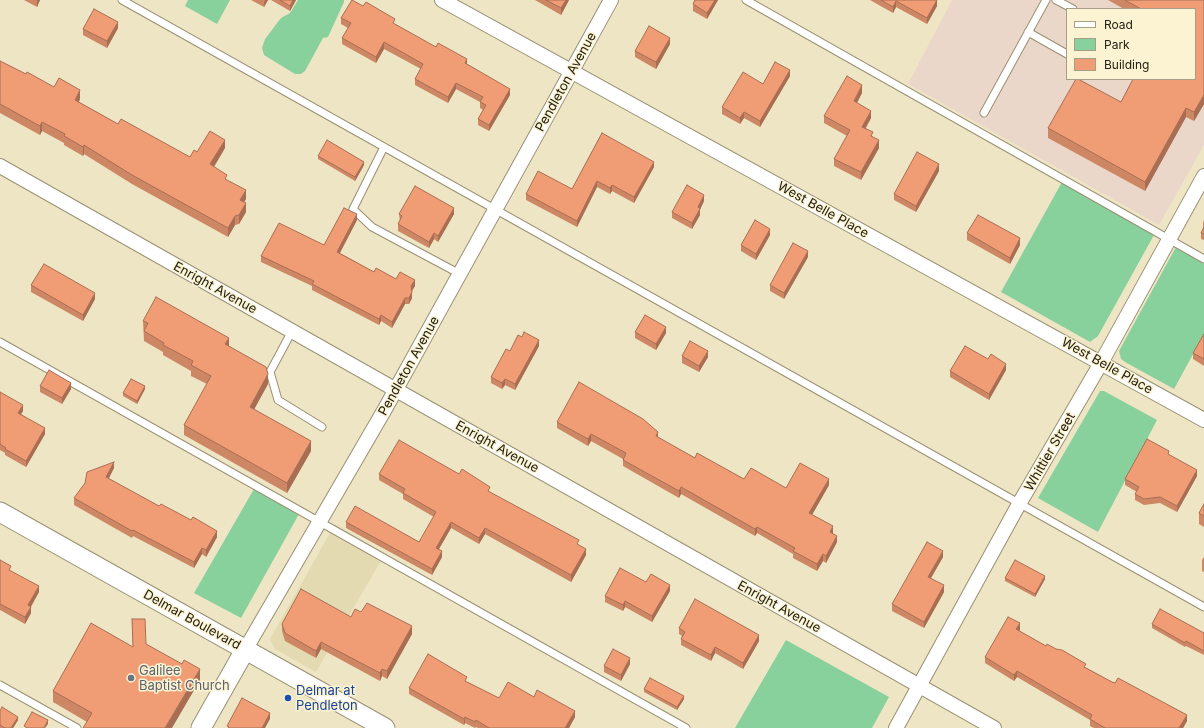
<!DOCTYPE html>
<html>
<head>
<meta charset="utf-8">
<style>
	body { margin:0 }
	#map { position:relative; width:1204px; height:728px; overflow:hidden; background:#eee5c5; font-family:Inter,sans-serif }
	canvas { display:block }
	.legend { position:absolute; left:1066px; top:8px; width:130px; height:72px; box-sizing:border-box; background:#fbf3d2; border:1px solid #a59f86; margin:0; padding:5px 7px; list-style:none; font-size:12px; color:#232014 }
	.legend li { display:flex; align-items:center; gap:8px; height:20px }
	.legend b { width:20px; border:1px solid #a59f86 }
</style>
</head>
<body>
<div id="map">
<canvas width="1204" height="728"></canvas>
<ul class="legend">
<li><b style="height:5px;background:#fff"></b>Road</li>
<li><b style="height:11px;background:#88d19d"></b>Park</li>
<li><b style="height:11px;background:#f09d76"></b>Building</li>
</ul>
</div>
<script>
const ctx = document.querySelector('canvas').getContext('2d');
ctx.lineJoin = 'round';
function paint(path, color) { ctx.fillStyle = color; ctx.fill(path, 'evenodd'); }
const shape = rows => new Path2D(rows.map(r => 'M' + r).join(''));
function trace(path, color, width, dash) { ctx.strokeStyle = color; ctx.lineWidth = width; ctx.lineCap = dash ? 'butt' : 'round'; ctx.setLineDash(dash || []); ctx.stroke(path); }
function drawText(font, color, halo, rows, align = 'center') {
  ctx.font = font + ' Inter,sans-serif'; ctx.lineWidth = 3; ctx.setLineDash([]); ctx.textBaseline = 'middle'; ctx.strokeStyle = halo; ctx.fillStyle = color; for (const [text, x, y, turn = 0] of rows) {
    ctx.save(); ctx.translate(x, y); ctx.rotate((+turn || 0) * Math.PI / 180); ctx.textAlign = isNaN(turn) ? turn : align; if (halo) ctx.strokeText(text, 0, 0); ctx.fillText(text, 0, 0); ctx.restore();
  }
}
paint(shape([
	[335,524,385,554,316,672,275,649,270,639]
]), '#e4dab2');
paint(shape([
	[952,0,1204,0,1204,145,1159,225,908,84],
	[1067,9,1195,9,1195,79,1067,79]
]), '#ebd7c9');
paint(shape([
	[188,0,230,0,217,24,185,6],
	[298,0,344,0,344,2,328,37,323,38,305,71,301,74,295,74,264,55,262,48,265,39,281,18,290,13],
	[1062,182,1154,235,1098,336,1090,342,1001,292],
	[1176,247,1204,263,1204,334,1174,389,1125,362,1121,359,1119,351],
	[1100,391,1104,391,1157,420,1098,532,1038,498],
	[254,489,299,514,241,618,194,593],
	[786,640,889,697,872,728,735,728]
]), '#88d19d');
const lane = shape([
	[122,0,1204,607],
	[746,0,1204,259],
	[1056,0,1073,9],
	[1028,32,1067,54],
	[984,113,1046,0],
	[384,147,353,209,372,227,460,274],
	[292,331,270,372,278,400,322,427],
	[0,342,686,728],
	[0,685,77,728]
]);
const street = shape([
	[442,0,1204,420],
	[0,166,994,728],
	[245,650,385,409,611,0],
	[896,728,1019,504,1101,363,1204,176]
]);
const secondary = shape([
	[0,512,385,728],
	[201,728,245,650]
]);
trace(lane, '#989072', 9);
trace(street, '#989072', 16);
trace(secondary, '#989072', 21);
trace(lane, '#fff', 7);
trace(street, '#fff', 14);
trace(secondary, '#fff', 19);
paint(shape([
	[24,0,40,0,37,7],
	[251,0,268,0,264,7],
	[271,0,296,0,290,11],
	[535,0,569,0,561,15],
	[695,0,718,0,707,19,693,11,693,4],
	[870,0,937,0,937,6,927,24,896,7,893,13],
	[1108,0,1204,0,1204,104,1194,121,1186,117,1145,191,1048,138,1048,128,1121,102,1195,9,1124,9],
	[341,18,395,24,467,65,510,95,489,131,478,125,478,119,483,110,480,108,480,102,456,89,448,103,415,85,415,79,421,69,384,49,376,63,342,44,342,38,348,28,341,24],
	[118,28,107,48,83,35,83,29],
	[670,44,656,69,635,57,635,51],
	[0,61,26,74,80,99,79,102,118,124,190,157,197,152,225,148,214,167,246,199,244,202,246,212,239,224,235,225,228,237,132,184,84,154,83,156,64,145,64,143,42,131,40,135,0,113],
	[790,76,760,127,744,118,740,124,722,114,722,107,763,84],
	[862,93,857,103,871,118,866,128,873,137,879,148,861,180,834,166,834,159,847,136,824,123,824,116],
	[602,133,654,167,634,203,612,191,610,194,597,187,577,227,526,200,526,194,572,189],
	[318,156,364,165,355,181,318,159],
	[939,171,916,212,894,200,894,194],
	[704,201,700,209,700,215,692,229,672,218,672,212],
	[399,214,454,214,438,242,434,239,429,248,398,231,398,224,400,221],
	[357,220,340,253,374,272,396,279,415,286,412,291,412,298,409,304,405,304,392,328,381,321,379,325,312,290,312,286,261,262,261,256,324,245],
	[1204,220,1204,240,1201,239,1201,233,1203,229,1203,223],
	[967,233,1020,245,1010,264,967,240],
	[770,235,756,260,741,251,741,245],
	[808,257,784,299,770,291,770,285],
	[31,285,95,299,83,321,31,292],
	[143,321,229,346,268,384,254,409,311,451,287,493,184,435,184,425,207,384,191,376,191,371,163,355,163,352,144,341],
	[635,332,666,333,656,350,635,338],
	[1204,334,1204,366,1193,359,1193,353],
	[539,346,515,390,505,385,502,389,491,383,491,377,510,351],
	[682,356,708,357,699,372,682,363],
	[1006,370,989,400,950,377,950,371],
	[40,386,71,389,62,404,40,392],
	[145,389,137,404,123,396,123,393],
	[0,392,23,411,21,414,45,434,26,467,5,455,5,453,0,450],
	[557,422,658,438,695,458,744,479,786,488,829,485,812,515,833,534,837,542,826,563,823,561,817,571,793,558,793,554,757,533,755,536,681,494,679,498,623,466,623,459,591,441,588,446,557,428],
	[1169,455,1197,476,1177,512,1160,503,1144,505,1135,500,1135,494,1137,492,1125,485,1125,479],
	[114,468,108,479,217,537,206,557,202,554,194,568,133,536,132,538,74,505,74,498],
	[379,474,490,492,579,545,586,555,571,582,485,534,479,544,451,528,439,549,442,557,432,575,346,528,346,522,419,542,434,517,403,499,403,494,379,480],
	[1204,504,1204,527,1199,524,1199,513],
	[943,557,931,578,944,592,924,628,892,611,892,604],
	[1204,557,1204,572,1202,571,1202,560],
	[0,560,11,571,39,592,31,607,31,613,25,624,0,610],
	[1005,578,1045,579,1035,597,1005,581],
	[646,582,670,591,652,622,625,607,623,611,605,602,605,596],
	[361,612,412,634,387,679,382,676,380,681,321,649,316,658,285,641,282,631,282,624,351,617],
	[132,619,146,644,200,680,87,722,53,702,53,691,133,647],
	[1152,624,1204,633,1204,655,1186,646,1185,647,1152,628],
	[679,628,759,641,743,669,715,653,711,661,681,645,681,639,682,636,679,634],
	[1020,630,1019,631,1046,646,1112,682,1187,721,1183,728,1094,728,1090,726,1090,720,1017,677,1014,681,985,663,985,657],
	[630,664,621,681,604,672,604,666],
	[467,682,499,698,534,697,575,717,569,728,478,728,476,727,475,728,465,723,464,725,409,694,409,688],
	[644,689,684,699,677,710,644,692],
	[0,711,18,720,13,728,0,728]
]), '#ce8765');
paint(shape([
	[37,0,40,0,37,7],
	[265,0,268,0,264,7,264,2],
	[293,0,296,0,290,11,290,6],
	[566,0,569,0,561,15,561,8],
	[715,0,718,0,707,19,707,13],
	[937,0,937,6,927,24,927,18],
	[896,1,896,7,893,13,893,7],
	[118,22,118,28,107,48,107,41],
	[670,38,670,44,656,69,656,62],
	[384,42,384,49,376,63,376,57],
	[467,59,467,65,465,63],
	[790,70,790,76,760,127,760,121],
	[456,83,456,89,448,103,448,97],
	[862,85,862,93,854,108,854,101],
	[510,89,510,95,489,131,489,125],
	[80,90,80,99,75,109,75,100],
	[1204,95,1204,104,1194,121,1194,112],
	[1186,108,1186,117,1145,191,1145,182],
	[871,111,871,118,862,134,862,127],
	[744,112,744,118,740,124,740,118],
	[42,122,42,131,40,135,40,126],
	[225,140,225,148,210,173,210,164],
	[879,140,879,148,861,180,861,172],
	[84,145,84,154,83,156,83,147],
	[364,162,364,165,355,181,355,177],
	[654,162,654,167,634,203,634,197],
	[939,164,939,171,916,212,916,206],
	[597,181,597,187,577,227,577,221],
	[612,185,612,191,610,194,610,188],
	[246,190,246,199,240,209,240,200],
	[704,195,704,201,698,214,698,207],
	[246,203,246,212,239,224,239,215],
	[454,208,454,214,438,242,438,236],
	[700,209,700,215,692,229,692,223],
	[357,214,357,220,337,258,337,252],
	[235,216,235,225,228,237,228,228],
	[770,229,770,235,756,260,756,254],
	[434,233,434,239,429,248,429,242],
	[1020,238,1020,245,1010,264,1010,258],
	[808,251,808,257,784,299,784,293],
	[415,280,415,286,411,292,411,286],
	[412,292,412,298,409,304,409,298],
	[95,293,95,299,83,321,83,315],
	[405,298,405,304,392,328,392,322],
	[381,315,381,321,379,325,379,319],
	[666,327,666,333,656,350,656,344],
	[229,338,229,348,225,344],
	[539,340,539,346,515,390,515,384],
	[708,351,708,357,699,372,699,366],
	[1006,364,1006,370,989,400,989,394],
	[268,374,268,384,250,417,250,407],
	[505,379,505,385,502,389,502,383],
	[71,383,71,389,62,404,62,398],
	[145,386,145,389,137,404,137,401],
	[23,405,23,411,18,419,18,413],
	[45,428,45,434,26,467,26,461],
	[658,432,658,438,656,436],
	[591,434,591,441,588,446,588,439],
	[311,441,311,451,287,493,287,483],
	[114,462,114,468,106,484,106,477],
	[1197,470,1197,476,1177,512,1177,506],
	[829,479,829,485,809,520,809,513],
	[681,487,681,494,679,498,679,491],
	[451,522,451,528,436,554,436,548],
	[833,526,833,533,830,539,830,532],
	[757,527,757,533,755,536,755,529],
	[485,528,485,534,479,544,479,538],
	[217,531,217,537,206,557,206,550],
	[837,536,837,542,826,563,826,556],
	[202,548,202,554,194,568,194,562],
	[586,549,586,555,571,582,571,575],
	[442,551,442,557,432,575,432,569],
	[943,551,943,557,928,583,928,577],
	[823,554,823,561,817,571,817,564],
	[1045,576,1045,579,1035,597,1035,594],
	[670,585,670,591,652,622,652,616],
	[944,585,944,592,924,628,924,622],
	[39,586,39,592,28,611,28,605],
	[625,601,625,607,623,611,623,605],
	[31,607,31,613,25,624,25,617],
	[1020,623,1020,630,1016,636,1016,629],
	[412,626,412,634,387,679,387,671],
	[759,635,759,641,743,669,743,663],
	[321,642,321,649,316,658,316,651],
	[715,647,715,653,711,661,711,655],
	[630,658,630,664,621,681,621,675],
	[200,669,200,680,172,728,165,728],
	[382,669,382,676,380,681,380,673],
	[1017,671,1017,677,1014,681,1014,675],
	[684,696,684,699,677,710,677,707],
	[575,711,575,717,569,728,565,728],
	[270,713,270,719,265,728,262,728],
	[1187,715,1187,721,1183,728,1179,728],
	[18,717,18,720,13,728,11,728],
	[465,717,465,723,464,725,464,719],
	[48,720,48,724,45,728,44,728]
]), '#a86e53');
const building = shape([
	[280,0,293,0,290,6,280,0],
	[352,0,363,6,366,2,395,19,393,23,436,47,438,43,467,59,465,63,510,89,489,125,478,119,486,105,480,102,483,97,456,83,448,97,415,79,423,64,384,42,376,57,342,38,351,23,341,18,352,0],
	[546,0,566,0,561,8,546,0],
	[695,0,715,0,707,13,693,4,695,0],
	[881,0,937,0,927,18,896,1,893,7,881,0],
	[1125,0,1204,0,1204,95,1194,112,1186,108,1145,182,1048,128,1076,79,1078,79,1121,102,1133,79,1195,79,1195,9,1141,9,1125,0],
	[94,9,118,22,107,41,83,29,94,9],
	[649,26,670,38,656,62,635,51,649,26],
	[0,61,26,74,27,72,54,87,59,78,80,90,75,100,118,124,121,119,190,157,194,150,197,152,210,131,225,140,210,164,227,175,225,179,246,190,240,200,246,203,239,215,235,216,228,228,132,175,84,145,83,147,64,136,65,134,42,122,40,126,0,104,0,61],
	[775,62,790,70,760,121,744,112,740,118,722,107,743,72,763,84,775,62],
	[847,76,862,85,854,101,871,111,862,127,873,132,871,136,879,140,861,172,834,159,850,130,824,116,847,76],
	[602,133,654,162,634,197,612,185,610,188,597,181,577,221,526,194,538,171,572,189,602,133],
	[327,140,364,162,355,177,318,156,327,140],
	[917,152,939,164,916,206,894,194,917,152],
	[687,185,704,195,698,207,700,209,692,223,672,212,687,185],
	[415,186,454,208,438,236,434,233,429,242,398,224,402,216,399,214,415,186],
	[344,208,357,214,337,252,374,272,376,268,396,279,400,272,415,280,411,286,412,292,409,298,405,298,392,322,381,315,379,319,312,284,314,281,261,256,279,223,324,245,344,208],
	[978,215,1020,238,1010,258,967,233,978,215],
	[755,220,770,229,756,254,741,245,755,220],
	[1204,227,1204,234,1201,233,1204,227],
	[793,243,808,251,784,293,770,285,793,243],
	[44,264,95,293,83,315,31,285,44,264],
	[156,297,229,338,225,344,266,367,268,374,250,407,311,441,287,483,184,425,211,376,191,365,193,361,163,345,164,343,144,331,148,323,143,321,156,297],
	[645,315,666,327,656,344,635,332,645,315],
	[524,332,539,340,515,384,505,379,502,383,491,377,506,349,510,351,518,335,522,337,524,332],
	[1204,334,1204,359,1193,353,1204,334],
	[690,341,708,351,699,366,682,356,690,341],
	[965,346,988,359,991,354,1006,364,989,394,950,371,965,346],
	[49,370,71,383,62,398,40,386,49,370],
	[131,379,145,386,137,401,123,393,131,379],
	[579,382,643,419,658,432,656,436,695,458,697,453,744,479,751,468,786,488,800,463,829,479,809,513,833,526,830,532,837,536,826,556,823,554,817,564,793,551,795,548,757,527,755,529,681,487,679,491,623,460,626,453,591,434,588,439,557,422,579,382],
	[0,392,23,405,18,413,45,428,26,461,5,449,6,448,0,444,0,392],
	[1147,439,1169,451,1168,454,1197,470,1177,506,1160,497,1144,499,1135,494,1139,487,1125,479,1147,439],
	[399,440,459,474,462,469,490,487,488,491,579,540,577,544,586,549,571,575,485,528,479,538,451,522,436,548,442,551,432,569,346,522,355,506,419,542,436,512,403,493,405,489,379,474,399,440],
	[114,462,106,477,159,506,161,504,191,520,193,517,217,531,206,550,202,548,194,562,133,530,132,531,74,498,85,483,87,472,114,462],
	[1204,504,1204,516,1199,513,1204,504],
	[927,542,943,551,928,577,944,585,924,622,892,604,927,542],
	[0,560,11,566,9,570,39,586,28,605,31,607,25,617,0,604,0,560],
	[1015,560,1045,576,1035,594,1005,578,1015,560],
	[620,568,646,582,651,574,670,585,652,616,625,601,623,605,605,596,620,568],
	[301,589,351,617,355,609,361,612,367,603,412,626,387,671,382,669,380,673,321,642,316,651,285,633,282,624,301,589],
	[695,599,759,635,743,663,715,647,711,655,681,639,685,632,679,628,695,599],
	[1160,609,1204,633,1204,651,1186,641,1185,643,1152,624,1160,609],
	[1008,617,1020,623,1016,629,1046,646,1047,644,1056,649,1062,650,1086,664,1084,667,1112,682,1115,683,1118,678,1187,715,1179,728,1105,728,1090,719,1092,715,1017,671,1014,675,985,657,1008,617],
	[132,619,145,619,146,644,182,664,184,660,200,669,165,728,83,728,92,713,53,691,91,623,133,647,132,619],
	[613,649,630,658,621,675,604,666,613,649],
	[428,654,467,677,465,681,499,698,508,682,534,697,537,690,575,711,565,728,489,728,476,720,475,722,465,717,464,719,409,688,428,654],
	[650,678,684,696,677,707,644,689,650,678],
	[242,698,270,713,262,728,228,728,229,727,227,726,242,698],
	[2,707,18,717,11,728,5,728,0,725,0,711,2,707],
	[32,712,48,720,44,728,27,728,24,726,32,712]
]);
paint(building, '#f09d76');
trace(building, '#a86e53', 1);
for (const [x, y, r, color] of [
	[131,678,4,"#6b7280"],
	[288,698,4,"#1a4fb4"]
]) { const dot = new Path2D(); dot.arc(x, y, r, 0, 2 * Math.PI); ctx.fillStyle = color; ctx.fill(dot); trace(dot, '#fbf3d2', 1.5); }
drawText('13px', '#232014', '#fbf3d2', [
	["Pendleton Avenue",566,82,-61],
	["West Belle Place",823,210,29],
	["Enright Avenue",215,288,29],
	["Pendleton Avenue",409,366,-61],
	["West Belle Place",1107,366,29],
	["Enright Avenue",497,447,29],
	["Whittier Street",1050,452,-60],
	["Enright Avenue",779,607,29],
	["Delmar Boulevard",192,620,29]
]);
drawText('13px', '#5b616d', '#fbf3d2', [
	["Galilee",139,671],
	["Baptist Church",139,686]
], 'left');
drawText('13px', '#164399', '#fbf3d2', [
	["Delmar at",296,691],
	["Pendleton",296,706]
], 'left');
</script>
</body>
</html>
